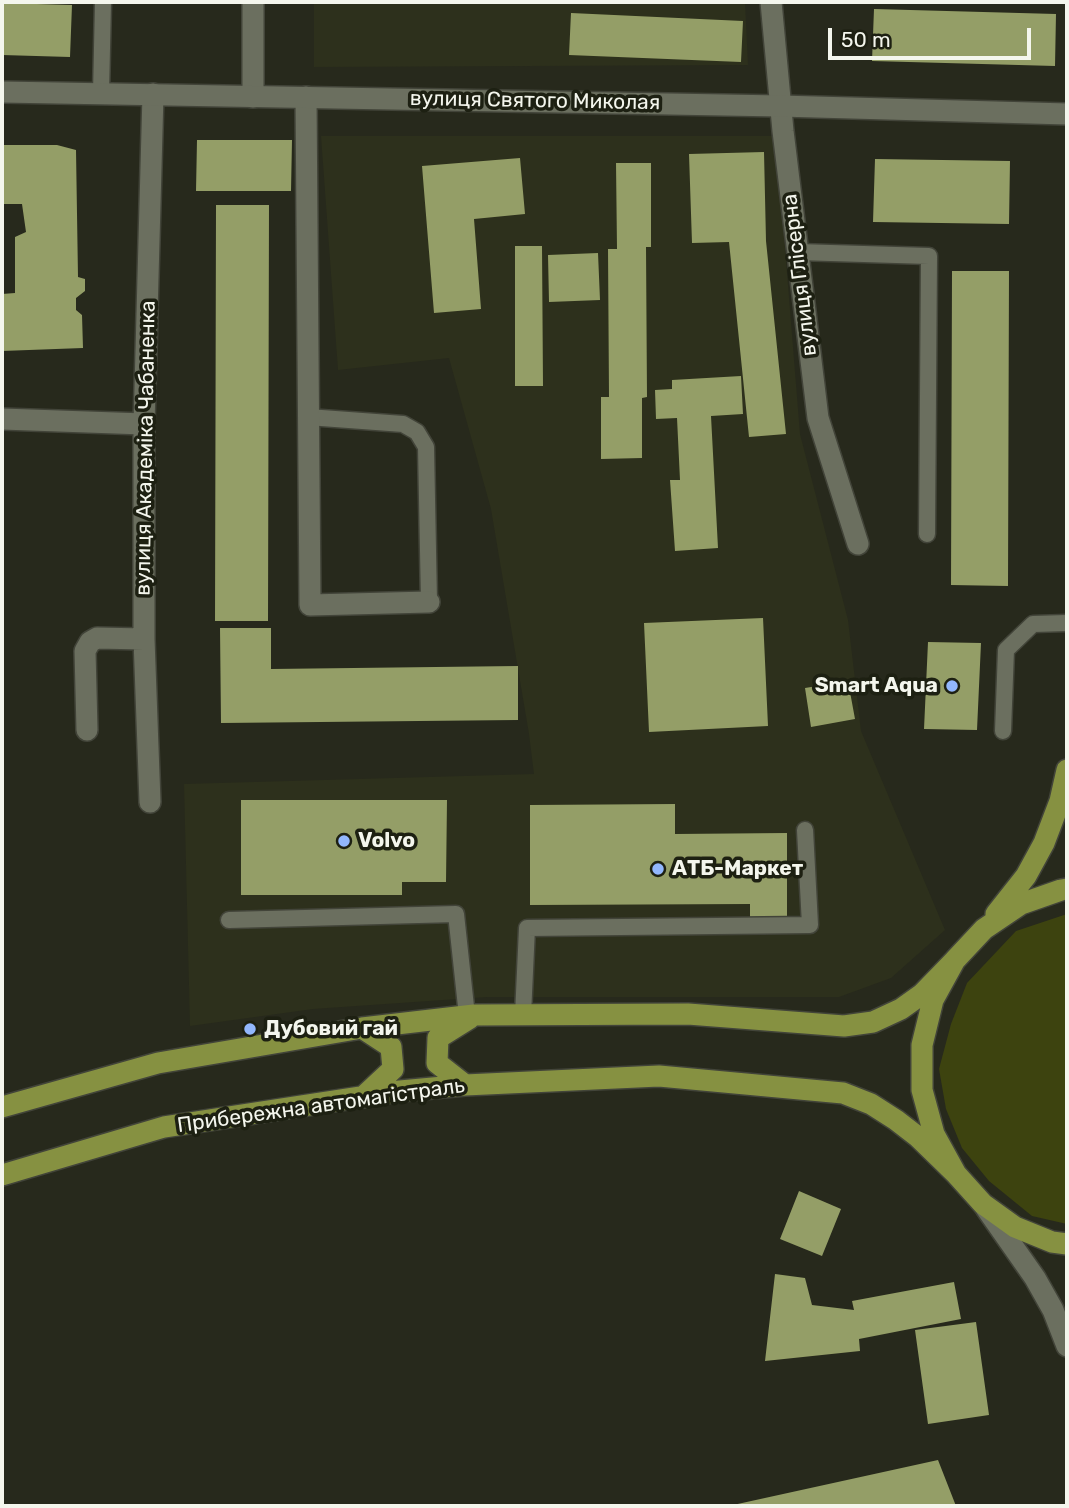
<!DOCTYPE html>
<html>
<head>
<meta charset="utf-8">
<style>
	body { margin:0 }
	#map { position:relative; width:1069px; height:1508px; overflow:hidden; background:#27291c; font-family:Rubik,sans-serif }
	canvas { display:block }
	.frame { position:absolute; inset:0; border:4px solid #f4f6ed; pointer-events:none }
	.scale { position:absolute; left:828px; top:28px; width:203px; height:32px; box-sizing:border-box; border:4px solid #f4f6ed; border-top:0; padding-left:9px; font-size:21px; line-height:24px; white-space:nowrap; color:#f4f6ed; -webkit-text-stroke:5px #1d2012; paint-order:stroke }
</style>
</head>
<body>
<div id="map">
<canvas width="1069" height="1508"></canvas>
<div class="frame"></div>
<div class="scale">50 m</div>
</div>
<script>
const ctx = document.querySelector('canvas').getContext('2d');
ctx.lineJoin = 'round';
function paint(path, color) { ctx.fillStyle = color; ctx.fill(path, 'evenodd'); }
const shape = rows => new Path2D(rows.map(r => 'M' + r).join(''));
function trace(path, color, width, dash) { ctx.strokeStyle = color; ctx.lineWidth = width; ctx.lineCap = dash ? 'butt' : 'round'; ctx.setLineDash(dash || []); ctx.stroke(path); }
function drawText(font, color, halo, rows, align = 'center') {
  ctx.font = font + ' Rubik,sans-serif'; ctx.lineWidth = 7; ctx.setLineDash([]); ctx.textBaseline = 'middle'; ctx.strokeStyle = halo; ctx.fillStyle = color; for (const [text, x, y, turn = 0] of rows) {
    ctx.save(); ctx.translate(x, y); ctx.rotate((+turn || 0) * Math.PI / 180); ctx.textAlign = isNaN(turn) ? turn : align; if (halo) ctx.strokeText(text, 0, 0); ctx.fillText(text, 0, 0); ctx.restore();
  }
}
paint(shape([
	[314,2,745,2,748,65,314,67],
	[321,136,776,136,800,434,848,620,861,731,945,930,891,978,839,997,487,997,313,1009,190,1026,184,784,534,774,529,734,491,509,449,358,338,370]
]), '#2d301c');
paint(shape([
	[1067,914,1067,1224,1032,1216,989,1181,962,1148,946,1109,939,1069,951,1024,967,983,1016,931]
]), '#3d430f');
paint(shape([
	[2,3,72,5,70,57,2,55],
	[874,9,1056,14,1055,66,872,61],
	[571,13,743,21,741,62,569,55],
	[197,140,292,140,291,191,196,191],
	[2,145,57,145,76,150,78,277,85,279,85,291,76,298,76,310,82,315,83,348,2,351,2,294,15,293,15,237,26,232,22,204,2,204],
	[764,152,766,241,786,434,749,437,729,242,692,243,689,154],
	[520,158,525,214,474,219,481,309,434,313,422,166],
	[875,159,1010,161,1009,224,873,222],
	[616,163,651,163,651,247,646,247,647,397,642,398,642,458,601,459,601,397,609,397,608,249,617,249],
	[216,205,269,205,268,621,215,621],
	[515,246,542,246,543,386,515,386],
	[598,253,600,300,549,302,548,255],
	[952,271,1009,271,1008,586,951,585],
	[741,376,743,414,711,416,718,548,675,551,670,480,680,480,677,418,656,419,655,390,672,389,672,380],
	[763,618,768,726,649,732,644,623],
	[220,628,271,628,271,669,518,666,518,720,221,723],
	[928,642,981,643,977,730,924,729],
	[848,681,855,719,811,727,805,688],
	[241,800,447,800,446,882,402,882,402,895,241,895],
	[675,804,675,834,787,833,787,918,750,918,750,904,530,905,530,805],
	[799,1191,841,1209,822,1256,780,1239],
	[775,1274,805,1278,812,1305,854,1310,852,1301,954,1282,961,1319,859,1339,860,1351,765,1361],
	[976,1322,989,1415,928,1424,915,1330],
	[938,1460,956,1506,733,1506,733,1505]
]), '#949e67');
const lane = shape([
	[101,94,103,2],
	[798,252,929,256,927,534],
	[308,417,403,424,417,432,426,447,429,602],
	[1003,731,1006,650,1033,624,1067,623],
	[229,920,456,914,467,1016],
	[523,1015,527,928,810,925,805,830]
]);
const street = shape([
	[771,2,783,131,818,418,858,544],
	[253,97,253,2],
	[306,97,310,605,429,602],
	[2,419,144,424],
	[87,730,85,651,90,642,97,638,144,639],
	[150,802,144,639,144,424,153,94],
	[986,1208,1035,1278,1053,1310,1067,1346]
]);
const secondary = shape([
	[2,92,780,106,1067,114]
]);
const primary = shape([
	[1067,889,1061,890,1021,904,984,929,955,960,933,1000,922,1045,922,1090,934,1134,956,1174,983,1204,1015,1227,1052,1242,1067,1244],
	[996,914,1026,876,1044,843,1060,801,1067,770],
	[362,1028,391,1047,393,1069,363,1097],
	[465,1085,437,1063,438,1038,470,1018],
	[2,1107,158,1063,362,1028,474,1015,688,1014,844,1026,873,1022,901,1009,922,994,955,960],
	[2,1175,164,1127,400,1091,465,1085,659,1076,843,1093,871,1104,896,1120,918,1137,956,1174]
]);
trace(lane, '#424439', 19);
trace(street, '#424439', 24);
trace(secondary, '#424439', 24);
trace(primary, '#424439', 24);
trace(lane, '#6b6f5f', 16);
trace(street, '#6b6f5f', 21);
trace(secondary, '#6b6f5f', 21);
trace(primary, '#869141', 21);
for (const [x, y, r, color] of [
	[952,686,7,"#92b7fd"],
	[344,841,7,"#92b7fd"],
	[658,869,7,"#92b7fd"],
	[250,1029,7,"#92b7fd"]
]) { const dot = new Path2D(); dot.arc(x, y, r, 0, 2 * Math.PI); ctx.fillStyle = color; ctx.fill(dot); trace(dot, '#1d2012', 2.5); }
drawText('21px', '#f4f6ed', '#1d2012', [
	["вулиця Святого Миколая",535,101,1],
	["вулиця Глісерна",800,275,-97],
	["вулиця Академіка Чабаненка",146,448,-89],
	["Прибережна автомагістраль",321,1106,-8]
]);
drawText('bold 21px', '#f4f6ed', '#1d2012', [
	["Smart Aqua",938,686,"right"],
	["Volvo",358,841],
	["АТБ-Маркет",672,869],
	["Дубовий гай",264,1029]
], 'left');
</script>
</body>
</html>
